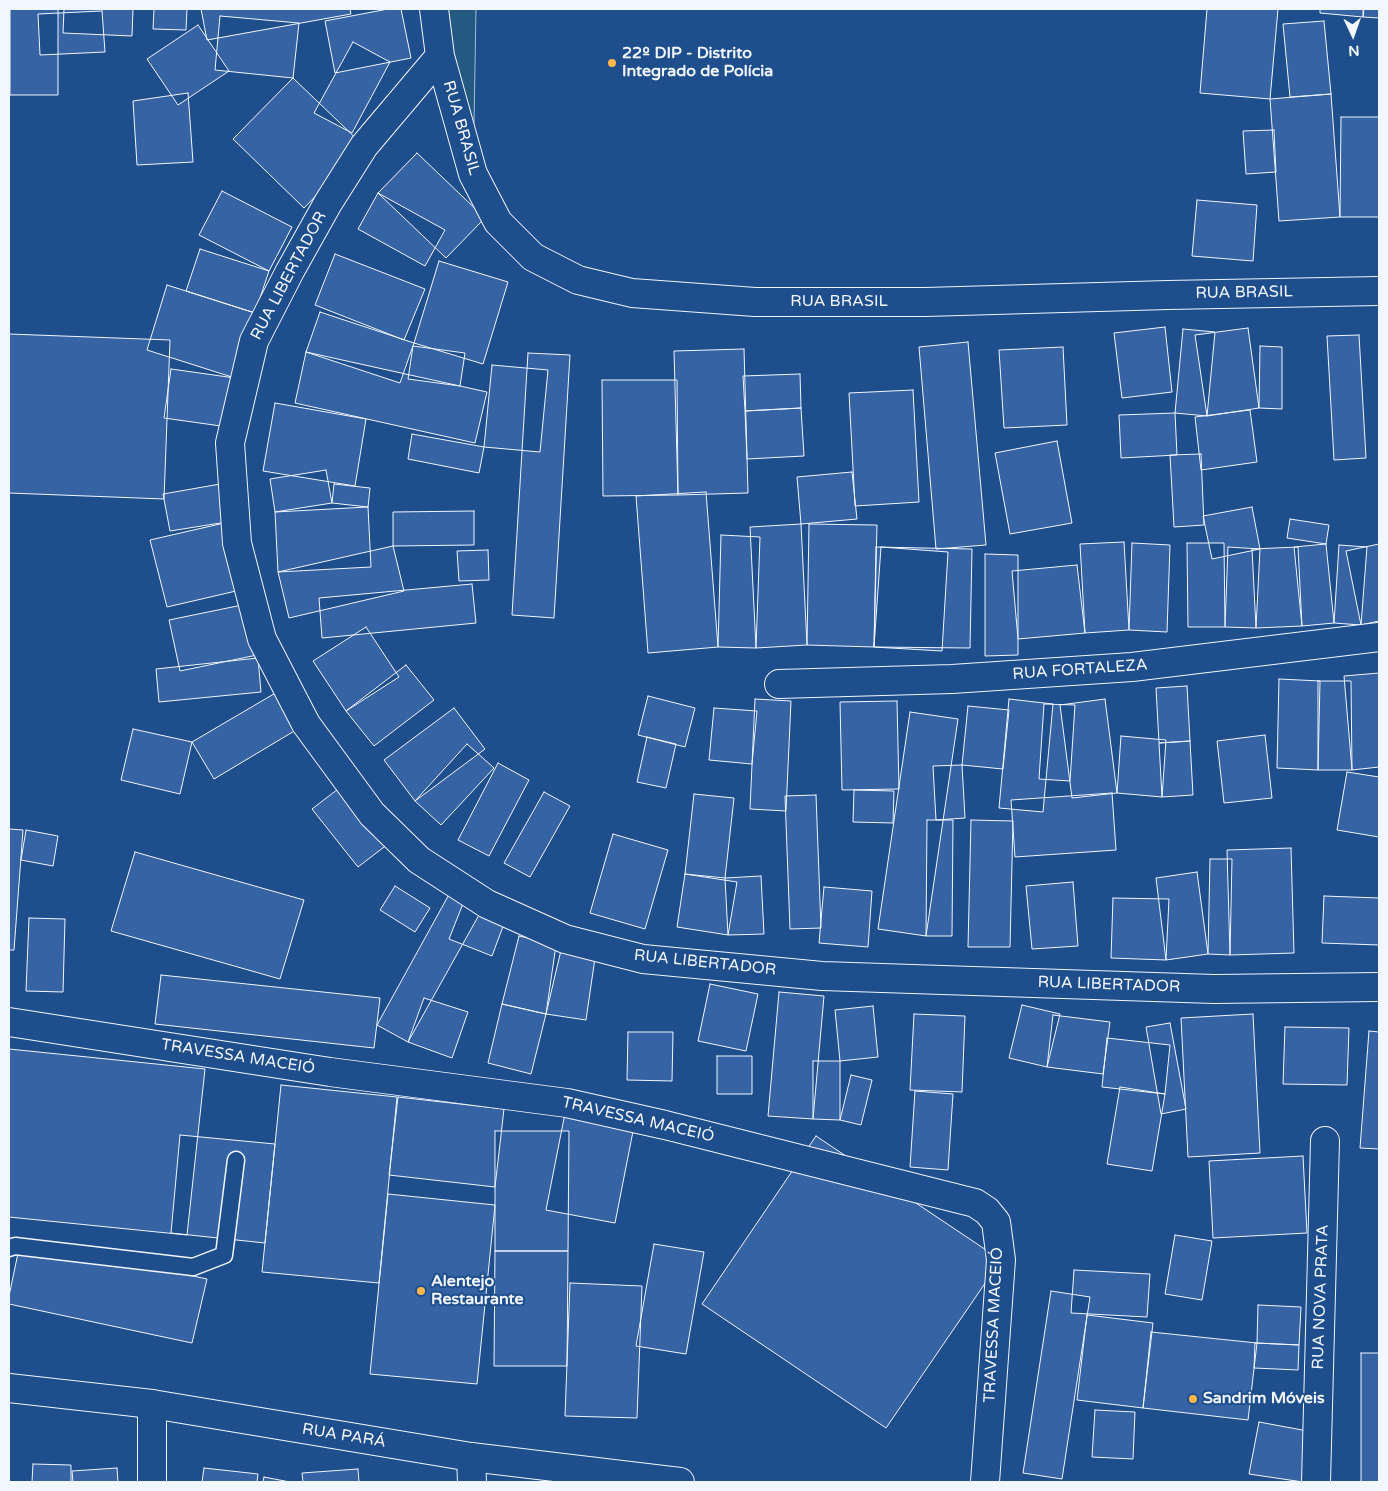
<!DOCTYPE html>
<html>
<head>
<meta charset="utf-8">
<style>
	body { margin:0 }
	#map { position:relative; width:1388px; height:1491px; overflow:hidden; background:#1f4e8c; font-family:"Varela Round",sans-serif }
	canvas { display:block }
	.frame { position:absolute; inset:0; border:10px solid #f2f6ff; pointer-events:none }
	.north { position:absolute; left:1328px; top:10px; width:50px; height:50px; -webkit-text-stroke:4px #1f4e8c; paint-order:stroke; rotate:177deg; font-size:14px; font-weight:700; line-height:20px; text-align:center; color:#f2f6ff }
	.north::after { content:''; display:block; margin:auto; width:18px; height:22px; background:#f2f6ff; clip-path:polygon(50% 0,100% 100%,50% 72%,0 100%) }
</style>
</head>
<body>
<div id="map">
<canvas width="1388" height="1491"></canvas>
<div class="frame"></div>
<div class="north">N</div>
</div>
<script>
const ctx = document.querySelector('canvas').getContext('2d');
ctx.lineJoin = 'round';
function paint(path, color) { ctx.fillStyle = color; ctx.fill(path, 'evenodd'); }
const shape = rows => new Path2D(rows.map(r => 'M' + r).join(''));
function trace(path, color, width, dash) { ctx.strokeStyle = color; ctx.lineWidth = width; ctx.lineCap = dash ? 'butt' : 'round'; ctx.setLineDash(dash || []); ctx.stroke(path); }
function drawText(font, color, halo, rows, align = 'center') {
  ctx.font = font + ' "Varela Round",sans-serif'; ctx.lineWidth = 4; ctx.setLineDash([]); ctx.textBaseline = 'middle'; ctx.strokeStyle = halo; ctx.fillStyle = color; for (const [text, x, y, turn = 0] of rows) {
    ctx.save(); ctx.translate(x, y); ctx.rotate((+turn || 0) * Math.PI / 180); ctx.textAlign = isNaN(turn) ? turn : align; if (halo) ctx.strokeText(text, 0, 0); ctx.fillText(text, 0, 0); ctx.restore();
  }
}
const green = shape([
	[443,9,476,9,474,123,467,125,443,9]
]);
paint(green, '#245a82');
trace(green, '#a8bbd7', 1);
const building = shape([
	[10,9,58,9,58,95,10,95,10,9],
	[64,9,133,9,132,36,63,33,64,9],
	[154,9,187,9,186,30,153,29,154,9],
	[201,9,350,9,351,14,207,40,201,9],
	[388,9,401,9,411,58,335,73,325,21,388,9],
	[1207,9,1278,9,1270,99,1200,93,1207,9],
	[1320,9,1364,9,1363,17,1320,13,1320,9],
	[1363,9,1379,9,1379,18,1363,17,1363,9],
	[102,11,105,52,40,55,38,14,102,11],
	[220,16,299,23,293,78,215,70,220,16],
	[1324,21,1331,94,1290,97,1283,24,1324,21],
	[198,25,229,71,178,105,147,59,198,25],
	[353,42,390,62,352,133,314,113,353,42],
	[293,78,364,146,304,208,233,139,293,78],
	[188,93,193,162,137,165,133,101,188,93],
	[1331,94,1340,217,1279,221,1270,99,1331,94],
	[1341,117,1379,117,1379,217,1340,217,1341,117],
	[1274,130,1276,172,1246,174,1243,131,1274,130],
	[417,153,485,218,446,258,378,193,417,153],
	[222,191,292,227,269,271,199,235,222,191],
	[378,193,445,230,425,266,358,229,378,193],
	[1197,200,1257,205,1253,261,1192,256,1197,200],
	[200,249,269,271,255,313,186,291,200,249],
	[335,254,425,289,404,340,315,305,335,254],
	[439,261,508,282,483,364,414,343,439,261],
	[167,285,255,313,235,378,147,350,167,285],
	[320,312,414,343,400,383,306,352,320,312],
	[1165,327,1172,392,1122,398,1114,333,1165,327],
	[1248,328,1259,408,1207,416,1195,335,1248,328],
	[1183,329,1215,332,1207,416,1175,413,1183,329],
	[9,334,170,340,164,499,9,493,9,334],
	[1359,335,1366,458,1334,460,1327,336,1359,335],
	[968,342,986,545,936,549,919,347,968,342],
	[413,346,465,353,460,386,408,379,413,346],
	[1260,346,1282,347,1282,409,1259,408,1260,346],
	[1063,347,1067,425,1004,428,999,350,1063,347],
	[744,349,748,493,678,495,674,351,744,349],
	[306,352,487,392,475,443,295,403,306,352],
	[528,353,570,355,554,618,512,615,528,353],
	[492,365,548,370,540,452,484,447,492,365],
	[171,369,235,378,228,427,164,418,171,369],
	[800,374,801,408,745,411,743,376,800,374],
	[602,380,677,380,678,495,603,496,602,380],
	[913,390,919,502,855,506,849,393,913,390],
	[275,403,366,419,355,486,263,471,275,403],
	[801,408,804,456,747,459,745,411,801,408],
	[1250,410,1257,462,1201,470,1195,417,1250,410],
	[1175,413,1177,455,1121,458,1119,415,1175,413],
	[412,434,484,447,479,473,408,459,412,434],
	[1057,441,1072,523,1010,534,995,453,1057,441],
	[1201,454,1204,525,1174,527,1170,455,1201,454],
	[326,470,332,503,275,512,270,479,326,470],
	[852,472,857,519,801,524,797,477,852,472],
	[226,483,233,521,170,531,163,494,226,483],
	[334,484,370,488,368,507,332,503,334,484],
	[706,492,718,647,648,653,636,496,706,492],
	[368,507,371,567,278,572,275,512,368,507],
	[1252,507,1260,549,1212,559,1203,516,1252,507],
	[474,511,474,545,393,546,393,512,474,511],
	[1290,519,1329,525,1326,544,1287,538,1290,519],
	[233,521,249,588,167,607,150,540,233,521],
	[801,524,807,645,756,648,750,527,801,524],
	[809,524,877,525,874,647,807,645,809,524],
	[721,535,760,537,756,648,718,647,721,535],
	[1124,542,1129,630,1085,633,1080,544,1124,542],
	[1132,543,1170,545,1167,632,1129,630,1132,543],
	[1187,543,1224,543,1225,627,1188,627,1187,543],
	[1326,544,1334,623,1302,626,1294,547,1326,544],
	[1379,544,1379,621,1361,625,1346,551,1379,544],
	[1339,545,1367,547,1361,625,1334,623,1339,545],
	[393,546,404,591,289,618,278,572,393,546],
	[876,547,972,549,970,648,874,647,876,547],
	[881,547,948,552,942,651,874,647,881,547],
	[1228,547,1260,549,1256,628,1225,627,1228,547],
	[1298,547,1302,626,1256,628,1252,549,1298,547],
	[488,550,489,580,459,581,457,551,488,550],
	[985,554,1018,555,1018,655,985,656,985,554],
	[1077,565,1085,633,1018,639,1012,571,1077,565],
	[472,584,476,623,322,638,319,598,472,584],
	[247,604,257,655,180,671,169,620,247,604],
	[366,627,399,677,346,711,313,661,366,627],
	[258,658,261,692,159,702,156,669,258,658],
	[406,665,434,700,374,746,346,711,406,665],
	[1379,673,1379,767,1352,770,1344,676,1379,673],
	[1279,679,1320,681,1318,770,1277,768,1279,679],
	[1318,681,1351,681,1352,770,1318,770,1318,681],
	[1187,686,1190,741,1159,743,1156,688,1187,686],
	[284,688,306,724,214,779,192,742,284,688],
	[648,696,695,708,685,747,638,735,648,696],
	[755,699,791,701,786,811,750,809,755,699],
	[1009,699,1053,704,1043,812,999,808,1009,699],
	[1105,699,1117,793,1072,798,1060,705,1105,699],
	[897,701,899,789,842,790,840,702,897,701],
	[1044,704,1075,705,1070,781,1039,779,1044,704],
	[968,706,1009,710,1003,769,962,765,968,706],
	[454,708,485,749,415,801,384,760,454,708],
	[714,708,757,711,752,764,709,760,714,708],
	[910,712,958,719,926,936,878,929,910,712],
	[133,729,192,742,180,794,121,780,133,729],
	[1265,735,1272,798,1224,803,1217,741,1265,735],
	[1121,736,1166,740,1162,797,1117,793,1121,736],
	[647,737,676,744,666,788,637,782,647,737],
	[1190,741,1193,795,1162,797,1159,743,1190,741],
	[467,744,494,768,441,825,415,801,467,744],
	[498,763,529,780,489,856,458,840,498,763],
	[962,765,965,818,936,820,933,766,962,765],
	[1347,772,1379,777,1379,837,1337,830,1347,772],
	[342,786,388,844,358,867,312,809,342,786],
	[854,790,894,791,893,823,853,822,854,790],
	[544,792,570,806,530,877,504,863,544,792],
	[1112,793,1116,850,1015,857,1011,800,1112,793],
	[694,794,734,798,725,878,685,874,694,794],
	[816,795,821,928,790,929,785,796,816,795],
	[927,820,953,820,952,936,926,936,927,820],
	[971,820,1013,821,1010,947,968,947,971,820],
	[9,829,23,830,14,950,9,950,9,829],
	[26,830,58,836,53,866,21,860,26,830],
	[613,834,668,850,645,929,590,913,613,834],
	[1291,848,1294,953,1230,955,1227,850,1291,848],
	[135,852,304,900,280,979,111,931,135,852],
	[1210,859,1232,859,1230,955,1208,954,1210,859],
	[1197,872,1208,954,1166,960,1156,878,1197,872],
	[685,874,737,882,728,935,677,927,685,874],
	[761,876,764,934,728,935,725,878,761,876],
	[457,880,489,897,408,1042,377,1025,457,880],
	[1073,882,1078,946,1032,949,1026,886,1073,882],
	[395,886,430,908,415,932,380,910,395,886],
	[824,887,872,891,868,947,819,943,824,887],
	[466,896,508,913,492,956,449,939,466,896],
	[1324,896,1379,898,1379,945,1322,943,1324,896],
	[1113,898,1169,899,1166,960,1111,958,1113,898],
	[29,918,65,919,63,992,26,991,29,918],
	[519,936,562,946,546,1014,502,1004,519,936],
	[556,945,596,951,586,1020,546,1014,556,945],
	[161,975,380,998,374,1048,155,1024,161,975],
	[710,984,758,994,746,1051,698,1041,710,984],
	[779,992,824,996,813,1119,768,1116,779,992],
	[424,998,468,1012,452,1058,408,1042,424,998],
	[502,1004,546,1014,531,1074,488,1063,502,1004],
	[1022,1005,1060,1014,1047,1067,1009,1058,1022,1005],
	[873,1006,878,1057,840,1061,835,1010,873,1006],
	[914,1014,965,1016,962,1092,910,1090,914,1014],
	[1253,1014,1260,1153,1188,1157,1181,1018,1253,1014],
	[1053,1015,1110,1022,1103,1074,1047,1067,1053,1015],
	[1170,1023,1186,1109,1161,1114,1146,1027,1170,1023],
	[1285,1027,1349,1028,1347,1085,1283,1084,1285,1027],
	[1369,1031,1379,1032,1379,1149,1360,1148,1369,1031],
	[628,1032,673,1032,672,1081,627,1080,628,1032],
	[1107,1038,1170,1045,1165,1094,1102,1087,1107,1038],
	[9,1049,205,1069,187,1235,9,1217,9,1049],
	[717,1056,752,1056,752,1094,717,1094,717,1056],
	[813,1061,840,1061,840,1120,813,1119,813,1061],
	[851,1075,872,1080,861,1125,840,1120,851,1075],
	[281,1085,397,1097,379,1283,262,1272,281,1085],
	[1120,1087,1165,1094,1152,1171,1107,1164,1120,1087],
	[915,1091,953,1094,948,1170,910,1167,915,1091],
	[398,1097,504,1109,495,1187,389,1175,398,1097],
	[567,1103,636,1116,615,1223,546,1210,567,1103],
	[495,1131,569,1131,568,1251,495,1251,495,1131],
	[180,1135,275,1144,265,1243,171,1233,180,1135],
	[816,1136,1001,1260,886,1428,702,1304,816,1136],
	[1303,1156,1307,1233,1213,1238,1209,1161,1303,1156],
	[388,1194,495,1205,477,1384,370,1374,388,1194],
	[1175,1235,1212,1241,1202,1300,1165,1294,1175,1235],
	[21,1239,207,1279,192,1343,9,1304,9,1296,21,1239],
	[654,1244,704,1252,686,1354,636,1346,654,1244],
	[495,1251,568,1251,567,1366,494,1366,495,1251],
	[1074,1270,1150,1274,1147,1317,1071,1313,1074,1270],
	[570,1283,642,1286,637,1418,565,1416,570,1283],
	[1051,1291,1090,1297,1062,1479,1023,1473,1051,1291],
	[1258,1305,1301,1307,1299,1345,1257,1343,1258,1305],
	[1087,1315,1153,1323,1143,1408,1077,1400,1087,1315],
	[1151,1332,1257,1343,1248,1420,1143,1408,1151,1332],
	[1255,1343,1299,1345,1298,1370,1254,1368,1255,1343],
	[1361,1353,1379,1353,1379,1482,1361,1482,1361,1353],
	[1095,1410,1135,1412,1133,1459,1092,1457,1095,1410],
	[1259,1422,1313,1432,1303,1482,1249,1474,1259,1422],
	[33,1464,71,1465,71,1482,32,1482,33,1464],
	[117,1468,118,1482,73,1482,72,1471,117,1468],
	[204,1468,258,1474,257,1482,202,1482,204,1468],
	[358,1469,359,1482,303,1482,302,1473,358,1469],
	[264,1477,290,1482,263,1482,264,1477]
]);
paint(building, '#3563a3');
trace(building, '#f2f6ff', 1);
const service = shape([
	[9,1248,15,1246,193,1267,224,1255,236,1160]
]);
const minor = shape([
	[434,9,440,56,473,174,498,222,533,257,578,280,632,293,755,302,925,302,1168,295,1379,291],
	[440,56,364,146,328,203,290,271,254,341,230,443,237,543,262,639,306,724,372,814,419,860,487,904,565,939,643,959,822,976,1214,989,1379,987],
	[779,684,952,679,1132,667,1379,637],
	[9,1022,330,1072,567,1103,665,1125,975,1203,987,1211,996,1222,1001,1260,985,1482],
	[152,1404,152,1482],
	[471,1457,472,1482],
	[1316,1482,1325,1141]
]);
const tertiary = shape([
	[9,1388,152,1404,471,1457,680,1482]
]);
trace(service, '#f2f6ff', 19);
trace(minor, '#f2f6ff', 30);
trace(tertiary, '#f2f6ff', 30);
trace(service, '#1f4e8c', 16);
trace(minor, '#1f4e8c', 28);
trace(tertiary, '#1f4e8c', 28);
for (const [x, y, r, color] of [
	[612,63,5,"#ffb74d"],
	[421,1291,5,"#ffb74d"],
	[1193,1399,5,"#ffb74d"]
]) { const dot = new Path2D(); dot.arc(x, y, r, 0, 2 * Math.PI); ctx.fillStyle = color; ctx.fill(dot); trace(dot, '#1f4e8c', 2); }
drawText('bold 16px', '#f2f6ff', '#1f4e8c', [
	["22º DIP - Distrito",622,54],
	["Integrado de Polícia",622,72],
	["Alentejo",431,1282],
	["Restaurante",431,1300],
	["Sandrim Móveis",1203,1399]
], 'left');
drawText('16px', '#f2f6ff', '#1f4e8c', [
	["RUA BRASIL",461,128,74],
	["RUA LIBERTADOR",289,276,-62],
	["RUA BRASIL",1244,293,-1],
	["RUA BRASIL",839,302],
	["RUA FORTALEZA",1080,670,-4],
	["RUA LIBERTADOR",705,963,6],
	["RUA LIBERTADOR",1109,985,2],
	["TRAVESSA MACEIÓ",238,1057,9],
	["TRAVESSA MACEIÓ",638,1120,13],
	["RUA NOVA PRATA",1321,1297,-88],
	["TRAVESSA MACEIÓ",994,1325,-87],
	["RUA PARÁ",344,1436,9]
]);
</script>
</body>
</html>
